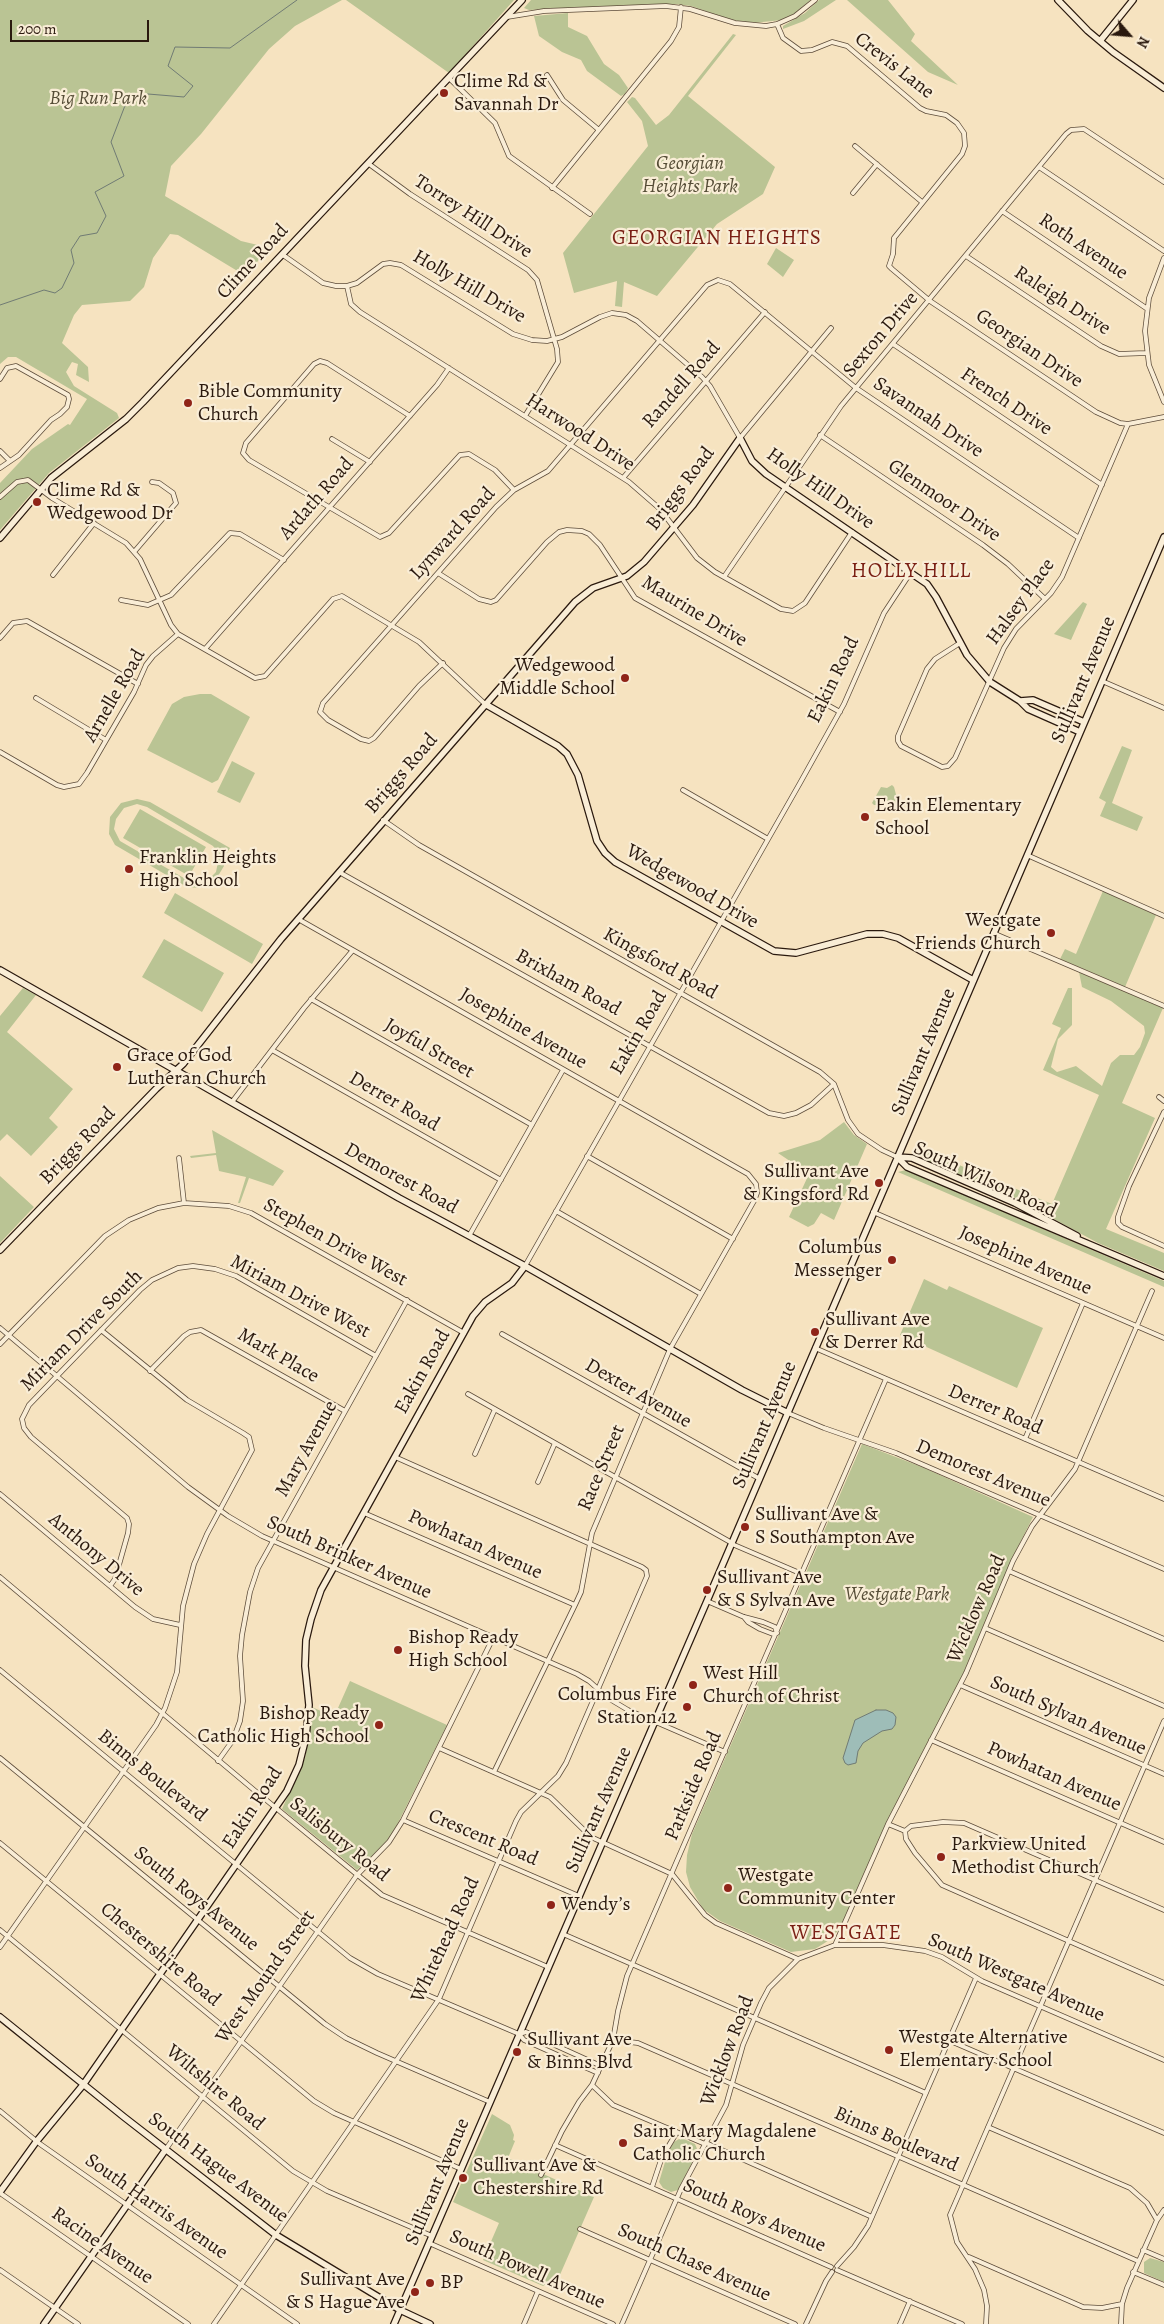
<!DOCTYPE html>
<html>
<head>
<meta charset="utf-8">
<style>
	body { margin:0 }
	#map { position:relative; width:1164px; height:2324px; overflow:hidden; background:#f6e3c0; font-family:Alegreya,serif }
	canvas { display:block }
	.north { position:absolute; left:1104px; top:10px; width:50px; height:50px; -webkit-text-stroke:4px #f9edd6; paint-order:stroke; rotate:117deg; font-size:14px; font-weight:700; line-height:20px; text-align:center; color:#2a190e }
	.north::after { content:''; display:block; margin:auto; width:18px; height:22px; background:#2a190e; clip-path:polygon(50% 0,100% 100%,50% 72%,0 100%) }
	.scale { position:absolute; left:10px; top:20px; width:139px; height:22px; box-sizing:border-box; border:2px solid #2a190e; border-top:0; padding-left:6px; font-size:15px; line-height:18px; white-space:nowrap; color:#2a190e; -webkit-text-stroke:4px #f9edd6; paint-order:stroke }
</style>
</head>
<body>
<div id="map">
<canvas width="1164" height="2324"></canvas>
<div class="north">N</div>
<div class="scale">200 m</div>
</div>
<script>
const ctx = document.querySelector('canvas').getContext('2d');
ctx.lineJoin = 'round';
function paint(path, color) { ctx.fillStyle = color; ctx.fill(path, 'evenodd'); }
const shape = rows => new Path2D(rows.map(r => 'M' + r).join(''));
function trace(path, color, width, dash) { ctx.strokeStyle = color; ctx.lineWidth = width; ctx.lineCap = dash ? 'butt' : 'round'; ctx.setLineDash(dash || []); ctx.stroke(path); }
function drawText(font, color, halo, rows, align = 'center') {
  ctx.font = font + ' Alegreya,serif'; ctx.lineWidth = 4.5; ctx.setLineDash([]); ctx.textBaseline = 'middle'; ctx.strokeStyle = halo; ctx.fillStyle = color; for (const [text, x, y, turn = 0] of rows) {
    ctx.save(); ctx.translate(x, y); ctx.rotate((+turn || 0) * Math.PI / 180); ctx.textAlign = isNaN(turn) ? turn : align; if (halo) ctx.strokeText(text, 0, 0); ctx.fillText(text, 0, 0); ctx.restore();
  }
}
paint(shape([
	[0,0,342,0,295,26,269,49,201,134,171,166,165,196,241,241,262,246,268,251,244,275,178,235,170,234,153,258,144,287,130,301,82,305,74,315,62,343,88,367,89,382,76,375,78,364,72,362,66,372,74,386,117,413,119,418,49,473,0,530,0,483,32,449,68,424,70,425,87,399,16,357,8,357,0,364],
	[346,0,514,0,449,73],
	[531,0,811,0,794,14,782,20,753,23,731,20,691,6,675,4,529,10,524,8],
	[819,0,836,0,804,21,783,29,783,26,805,13],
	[847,0,888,0,915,34,911,41,958,85,928,72],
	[568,13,568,27,587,36,604,64,619,75,628,88,625,94,621,96,587,71,581,60,562,52,539,36,534,16],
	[733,34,736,35,688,96,775,167,763,194,717,224,657,296,624,282,622,307,615,306,617,281,574,293,563,253,648,146,642,121,627,102,632,97,635,98,656,125,669,115],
	[776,248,794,260,783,277,767,264],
	[1083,602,1087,604,1071,640,1054,634],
	[200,694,211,694,250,717,218,780,212,783,147,750,172,704,184,697],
	[1122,746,1132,750,1112,803,1143,817,1137,831,1100,816,1106,802,1099,798],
	[232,761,255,773,240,803,217,792],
	[892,785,894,787,898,802,892,804,883,802,877,805,874,805,872,803,881,787,887,788],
	[137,799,150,802,230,848,227,853,223,851,224,866,215,881,200,888,187,887,115,845,109,834,110,817,121,803],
	[137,804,147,807,213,846,217,852,218,862,216,872,211,877,199,883,189,881,120,841,114,829,116,819,124,808],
	[140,809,206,847,189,876,123,838],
	[1103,891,1156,915,1125,987,1060,959,1065,949,1076,954],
	[175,893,263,944,252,964,164,913],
	[164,939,224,973,202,1012,142,977],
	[1079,972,1163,1008,1122,1103,1155,1118,1106,1229,1164,1253,1164,1271,1098,1243,1017,1199,927,1161,921,1154,921,1149,1052,1204,1099,1095,1043,1070,1061,1028,1052,1024,1068,988,1072,988,1072,1025,1058,1039,1051,1067,1057,1072,1076,1066,1102,1086,1111,1063,1120,1055,1134,1055,1140,1047,1145,1033,1144,1026,1111,1001,1082,987],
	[23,988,36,995,7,1032,73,1089,49,1118,58,1127,31,1156,7,1134,0,1141,0,1016],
	[844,1122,854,1135,867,1144,834,1220,821,1213,814,1224,808,1227,789,1217,809,1174,778,1153,820,1140],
	[212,1130,284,1171,273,1186,249,1178,240,1203,238,1203,246,1177,219,1171,216,1155,191,1158,190,1156,216,1153],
	[906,1170,1164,1281,1164,1287,898,1172],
	[0,1176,34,1207,0,1243],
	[924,1279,947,1290,949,1286,1043,1328,1017,1388,900,1335],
	[862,1444,922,1467,1033,1517,1011,1561,964,1672,889,1818,840,1928,831,1939,815,1949,791,1952,720,1921,703,1909,690,1887,686,1872,687,1855,692,1834],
	[350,1681,447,1725,396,1827,386,1843,357,1870,282,1809,305,1758,310,1732,312,1707,334,1717],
	[492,2114,510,2125,514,2135,513,2140,515,2141,508,2158,594,2197,559,2277,543,2286,483,2260,499,2223,453,2202],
	[679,2139,684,2139,695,2144,698,2151,678,2190,671,2192,663,2188,659,2182,668,2152,674,2142],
	[1150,2258,1164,2262,1164,2282,1144,2273,1144,2262]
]), '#bac494');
const water = shape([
	[876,1710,886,1710,893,1713,896,1717,895,1725,892,1729,882,1731,863,1743,858,1751,856,1763,848,1765,845,1763,843,1758,855,1720,876,1710]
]);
paint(water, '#9ebdb8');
trace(water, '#707b74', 1);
trace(shape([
	[0,305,44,290,55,293,62,288,74,263,71,250,80,236,97,233,106,216,95,192,124,176,111,142,126,103,148,94,184,97,193,86,168,66,175,47,230,48,297,0]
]), '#707b74', 1);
const street = shape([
	[507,17,544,11,666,6,690,9,735,23,766,26,777,24,795,16,815,0],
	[777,24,783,38,801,51,812,50,832,42,847,46,920,108,926,111,946,115,957,123,964,133,965,146,962,154,894,238,893,254,889,266,892,269,930,301,1096,412,1120,423,1128,424,1164,417],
	[547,75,563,100,599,130],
	[450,79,495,123,509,156,590,214],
	[855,146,922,202],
	[369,164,410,194,528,270,537,280,557,349,558,362,525,416],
	[1039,167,1164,251],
	[552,188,671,41,679,27,681,7],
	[853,193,877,164],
	[1002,211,1146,308],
	[283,255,323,283,336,286,347,286,357,283,383,264,390,263,401,265,513,334,532,340,547,341,562,337,600,317,612,313,626,315,637,321,702,377,710,386,740,438,831,328],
	[966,256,1101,346,1119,354,1146,353],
	[1164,258,1149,298,1145,331,1149,365,1164,402],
	[347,286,351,304,360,312,629,482,660,509,697,558,715,572,781,609,793,611,805,603,852,532],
	[893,344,1102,485],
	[0,379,7,368,16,366,68,395,69,399,67,407,60,414,51,420,19,455,0,468],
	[410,416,327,363,320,361,314,364,246,443,243,453,249,460,380,537,389,533,460,455,469,454,495,470,514,490],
	[820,435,983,545,1008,564,1045,599],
	[332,439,370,462],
	[0,451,10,461],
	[623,478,765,312],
	[0,497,17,482,28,480,52,498,126,543,140,559,171,625,178,634,255,678,265,676,333,599,342,596,419,642,485,704],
	[134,552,176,503,173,493,159,483,152,482],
	[438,573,479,599,491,602,496,600,547,542,559,532,567,530,582,531,589,534,600,545,635,598,840,712],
	[53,575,94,523],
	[724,577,841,406,1066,134,1071,130,1084,129,1164,182],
	[121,600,148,605,171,595,230,533,240,534,284,560],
	[0,638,13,623,27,621,138,684],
	[960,643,935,659,927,669,898,736,898,741,901,746,942,767,948,766,955,758,1004,648,1016,629,1051,593,1062,577,1128,424],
	[205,649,437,385,449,368],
	[443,663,419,686,374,738,369,741,361,739,328,720,320,712,323,703,496,507,514,490,548,471,707,285,718,280,730,284,856,388,1079,538],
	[1102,681,1164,708],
	[36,698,106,740],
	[0,752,57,785,64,787,79,784,87,773,134,692,146,665,153,656,178,634],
	[683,790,768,839],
	[383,820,419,845,820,1072,834,1084,848,1120,858,1134,882,1150,897,1157],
	[1027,855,1164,916],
	[339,872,769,1113,784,1116,796,1113,811,1105,834,1084],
	[298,919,748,1174,756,1184,757,1193,754,1201,670,1349,592,1533,581,1592,575,1605,494,1772],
	[993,933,1164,1006],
	[311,999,532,1125],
	[272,1050,501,1180],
	[1159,1097,1164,1101],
	[232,1102,304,1008,353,950],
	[1164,1112,1129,1186,1118,1217,1118,1223,1122,1227,1164,1246],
	[587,1156,733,1239],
	[179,1158,184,1203],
	[556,1211,701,1294],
	[873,1212,1164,1338],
	[469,1236,563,1070],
	[525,1266,800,783,844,704,884,613,911,572],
	[0,1328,188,1487,228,1516,262,1536,577,1674,589,1681,608,1698,628,1710,725,1752],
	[502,1334,760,1479],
	[0,1344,105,1236,129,1220,158,1208,184,1203,229,1206,251,1213,464,1333],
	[815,1348,1164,1499],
	[150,1371,184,1336,190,1332,201,1330,345,1411],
	[468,1394,732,1543],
	[788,1413,824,1428,896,1453,1164,1569],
	[1025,1439,1083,1303],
	[475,1454,495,1409],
	[538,1482,555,1443],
	[0,1494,135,1607,153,1619,180,1625],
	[364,1513,575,1605],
	[732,1544,802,1574],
	[1009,1571,1164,1639],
	[0,1577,254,1790,382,1895,548,1967],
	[110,1586,115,1579,128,1533,129,1524,127,1518,31,1437,24,1428,22,1419,29,1405,140,1290,152,1280,178,1268,193,1266,215,1269,236,1276,376,1356],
	[707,1601,744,1617,763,1622,775,1627,777,1633,773,1634,760,1629,748,1622,744,1617],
	[985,1628,1164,1706],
	[0,1670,350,1958,378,1974,519,2034,524,2040,598,2073],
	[960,1685,1164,1774],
	[931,1740,1164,1842],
	[439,1748,550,1797,591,1837,672,1874,705,1915,716,1923,798,1959],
	[0,1758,325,2024,346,2038,377,2053,490,2102],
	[218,1761,233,1740,240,1721,243,1701,240,1656,242,1635,250,1592,258,1568,407,1300],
	[403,1820,579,1896],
	[888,1824,905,1831],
	[905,1831,906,1839,915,1853,942,1885,1164,1983],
	[905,1831,911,1826,943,1822,964,1823,1164,1910],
	[0,1843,314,2101,334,2113,461,2169],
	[0,1930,293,2171,327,2191,432,2236],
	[563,1934,926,2093],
	[835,1945,888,1824,966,1673,1013,1561,1032,1526,1075,1469,1152,1291],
	[0,1947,156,1725,165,1708,177,1672,183,1606,194,1564,207,1534,252,1450,249,1437,243,1433,187,1400,101,1330],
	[519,2034,526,2032,601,2066],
	[613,2040,638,2043,1138,2261],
	[948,2040,1164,2133],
	[592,2085,613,2105,705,2144],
	[0,2111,40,2144,297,2324],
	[988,2127,1130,2188,1147,2203,1157,2220],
	[706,2143,872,2217],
	[555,2145,831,2267],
	[166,2149,357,1875,389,1842,403,1820,493,1638],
	[541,2175,562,2131,579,2102,592,2085,613,2040,618,2011,627,1976,886,1379],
	[652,2187,662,2157,677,2132],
	[0,2193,188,2324],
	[580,2229,795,2324],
	[429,2243,613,2324],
	[1143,2250,1164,2259],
	[969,2257,1083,2307,1102,2308,1122,2304],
	[837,2266,854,2247,868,2226,976,1978],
	[0,2270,78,2324],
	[837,2270,962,2324],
	[1133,2272,1164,2285],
	[214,2324,439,1999,516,1821,521,1812,558,1776,566,1763,647,1576,646,1570,642,1567,395,1457],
	[524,2324,538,2291],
	[622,2324,681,2189,726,2105,743,2045,761,2003,769,1988,798,1959,835,1945,883,1945,925,1951,942,1957,982,1981,1164,2060],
	[806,2324,826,2281,832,2272],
	[900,2324,910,2301],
	[986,2324,987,2306,984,2290,975,2269,957,2242,950,2215,1164,1721],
	[1121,2324,1122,2304,1127,2288,1157,2220,1164,2210]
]);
const secondary = shape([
	[1058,0,1088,31,1113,52,1164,88],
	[1100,41,1133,0],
	[0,538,51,478,126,419,143,402,522,0],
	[1020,701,1033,700,1084,722],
	[485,704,558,746,567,754,578,775,597,841,605,853,615,862,774,951,796,953,867,934,883,934,898,938,973,980],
	[0,970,399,1198,525,1266,742,1390,788,1413],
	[897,1157,907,1167,1164,1276],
	[897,1157,912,1158,1015,1203,1077,1236],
	[0,1250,156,1089,183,1064,281,939,575,602,593,588,627,576,644,562,693,505,740,438,752,461,766,474,927,584,936,597,967,655,990,682,1020,701,1028,709,1080,732],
	[0,2017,124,2117,276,2235,400,2310,430,2324],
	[0,2192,36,2142,83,2085,287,1791,299,1765,306,1737,309,1705,305,1666,306,1640,311,1619,321,1590,473,1316,485,1302,512,1283,525,1266],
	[44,2324,166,2149],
	[394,2324,707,1601,1164,537]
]);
trace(street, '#5d4c3a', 5.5);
trace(secondary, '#2a190e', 8);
trace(street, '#f9edd6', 4);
trace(secondary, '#f9edd6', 5.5);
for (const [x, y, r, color] of [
	[444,93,5,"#8f2418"],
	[188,403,5,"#8f2418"],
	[37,502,5,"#8f2418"],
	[625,678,5,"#8f2418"],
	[865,817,5,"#8f2418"],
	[129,869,5,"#8f2418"],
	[1051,933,5,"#8f2418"],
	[117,1067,5,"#8f2418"],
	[879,1183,5,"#8f2418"],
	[892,1260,5,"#8f2418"],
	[815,1332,5,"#8f2418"],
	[745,1527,5,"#8f2418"],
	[707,1590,5,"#8f2418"],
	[398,1650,5,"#8f2418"],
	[693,1685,5,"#8f2418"],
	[687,1707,5,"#8f2418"],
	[379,1725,5,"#8f2418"],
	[941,1857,5,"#8f2418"],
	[728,1888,5,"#8f2418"],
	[551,1905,5,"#8f2418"],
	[889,2050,5,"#8f2418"],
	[517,2052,5,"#8f2418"],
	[623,2143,5,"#8f2418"],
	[463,2178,5,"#8f2418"],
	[430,2283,5,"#8f2418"],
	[415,2292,5,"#8f2418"]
]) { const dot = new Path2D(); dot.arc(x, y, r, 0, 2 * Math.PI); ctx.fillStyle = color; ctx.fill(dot); trace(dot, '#f9edd6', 2); }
drawText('20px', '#2a190e', '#f9edd6', [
	["Crevis Lane",894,66,38],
	["Torrey Hill Drive",473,217,33],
	["Roth Avenue",1083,247,34],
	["Clime Road",253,262,-47],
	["Holly Hill Drive",469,287,30],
	["Raleigh Drive",1062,301,33],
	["Sexton Drive",881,335,-50],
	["Georgian Drive",1029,349,34],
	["Randell Road",682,385,-49],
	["French Drive",1006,402,34],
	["Savannah Drive",928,418,34],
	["Harwood Drive",580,433,33],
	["Briggs Road",681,489,-53],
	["Holly Hill Drive",820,489,35],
	["Ardath Road",317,499,-49],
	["Glenmoor Drive",944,501,34],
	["Lynward Road",453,534,-48],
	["Halsey Place",1021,602,-54],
	["Maurine Drive",694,612,31],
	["Eakin Road",834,680,-64],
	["Sullivant Avenue",1084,680,-67],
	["Arnelle Road",115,696,-60],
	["Briggs Road",402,774,-49],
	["Wedgewood Drive",692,887,30],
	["Kingsford Road",660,964,29],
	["Brixham Road",568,983,29],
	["Josephine Avenue",523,1029,30],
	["Eakin Road",639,1033,-60],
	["Joyful Street",429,1049,30],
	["Sullivant Avenue",924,1052,-67],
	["Derrer Road",394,1102,30],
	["Briggs Road",78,1146,-46],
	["Demorest Road",401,1179,29],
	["South Wilson Road",985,1180,25],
	["Stephen Drive West",335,1243,29],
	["Josephine Avenue",1025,1261,24],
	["Miriam Drive West",300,1297,28],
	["Miriam Drive South",82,1331,-45],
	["Mark Place",278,1356,30],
	["Eakin Road",423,1372,-61],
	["Dexter Avenue",638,1394,30],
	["Derrer Road",995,1410,23],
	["Sullivant Avenue",765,1425,-67],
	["Mary Avenue",307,1449,-61],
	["Race Street",602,1468,-67],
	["Demorest Avenue",983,1474,23],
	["Powhatan Avenue",475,1545,24],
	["Anthony Drive",96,1555,40],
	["South Brinker Avenue",349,1558,24],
	["Wicklow Road",977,1609,-66],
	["South Sylvan Avenue",1068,1716,24],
	["Binns Boulevard",152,1776,39],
	["Powhatan Avenue",1054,1777,24],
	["Parkside Road",694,1786,-67],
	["Eakin Road",253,1808,-57],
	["Sullivant Avenue",599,1810,-66],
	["Crescent Road",483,1838,23],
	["Salisbury Road",339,1840,39],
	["South Roys Avenue",196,1899,39],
	["Whitehead Road",446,1940,-65],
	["Chestershire Road",160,1955,40],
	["West Mound Street",266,1977,-55],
	["South Westgate Avenue",1016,1978,24],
	["Wicklow Road",728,2051,-69],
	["Wiltshire Road",215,2088,40],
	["Binns Boulevard",896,2140,24],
	["South Hague Avenue",218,2168,37],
	["Sullivant Avenue",438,2182,-67],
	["South Harris Avenue",156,2207,35],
	["South Roys Avenue",754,2216,24],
	["Racine Avenue",102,2246,35],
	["South Chase Avenue",694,2263,24],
	["South Powell Avenue",527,2270,24]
]);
drawText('20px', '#2a190e', '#f9edd6', [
	["Clime Rd &",454,82],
	["Savannah Dr",454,105],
	["Bible Community",198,392],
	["Church",198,415],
	["Clime Rd &",47,491],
	["Wedgewood Dr",47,514],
	["Wedgewood",615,666,"right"],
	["Middle School",615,689,"right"],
	["Eakin Elementary",875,806],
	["School",875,829],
	["Franklin Heights",139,858],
	["High School",139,881],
	["Westgate",1041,921,"right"],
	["Friends Church",1041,944,"right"],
	["Grace of God",127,1056],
	["Lutheran Church",127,1079],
	["Sullivant Ave",869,1172,"right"],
	["& Kingsford Rd",869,1195,"right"],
	["Columbus",882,1248,"right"],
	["Messenger",882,1271,"right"],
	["Sullivant Ave",825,1320],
	["& Derrer Rd",825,1343],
	["Sullivant Ave &",755,1515],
	["S Southampton Ave",755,1538],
	["Sullivant Ave",717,1578],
	["& S Sylvan Ave",717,1601],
	["Bishop Ready",408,1638],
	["High School",408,1661],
	["West Hill",703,1674],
	["Church of Christ",703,1697],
	["Columbus Fire",677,1695,"right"],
	["Station 12",677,1718,"right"],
	["Bishop Ready",369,1714,"right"],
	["Catholic High School",369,1737,"right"],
	["Parkview United",951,1845],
	["Methodist Church",951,1868],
	["Westgate",738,1876],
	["Community Center",738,1899],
	["Wendy’s",561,1905],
	["Westgate Alternative",899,2038],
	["Elementary School",899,2061],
	["Sullivant Ave",527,2040],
	["& Binns Blvd",527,2063],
	["Saint Mary Magdalene",633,2132],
	["Catholic Church",633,2155],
	["Sullivant Ave &",473,2166],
	["Chestershire Rd",473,2189],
	["Sullivant Ave",405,2280,"right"],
	["& S Hague Ave",405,2303,"right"],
	["BP",440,2283]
], 'left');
drawText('italic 20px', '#554c36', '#f9edd6', [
	["Big Run Park",98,99],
	["Georgian",690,164],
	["Heights Park",690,187],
	["Westgate Park",897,1595]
]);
ctx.letterSpacing = '1px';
drawText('21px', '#7a1f14', '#f9edd6', [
	["GEORGIAN HEIGHTS",717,239],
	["HOLLY HILL",911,572],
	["WESTGATE",846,1934]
]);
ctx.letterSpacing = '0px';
</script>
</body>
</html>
